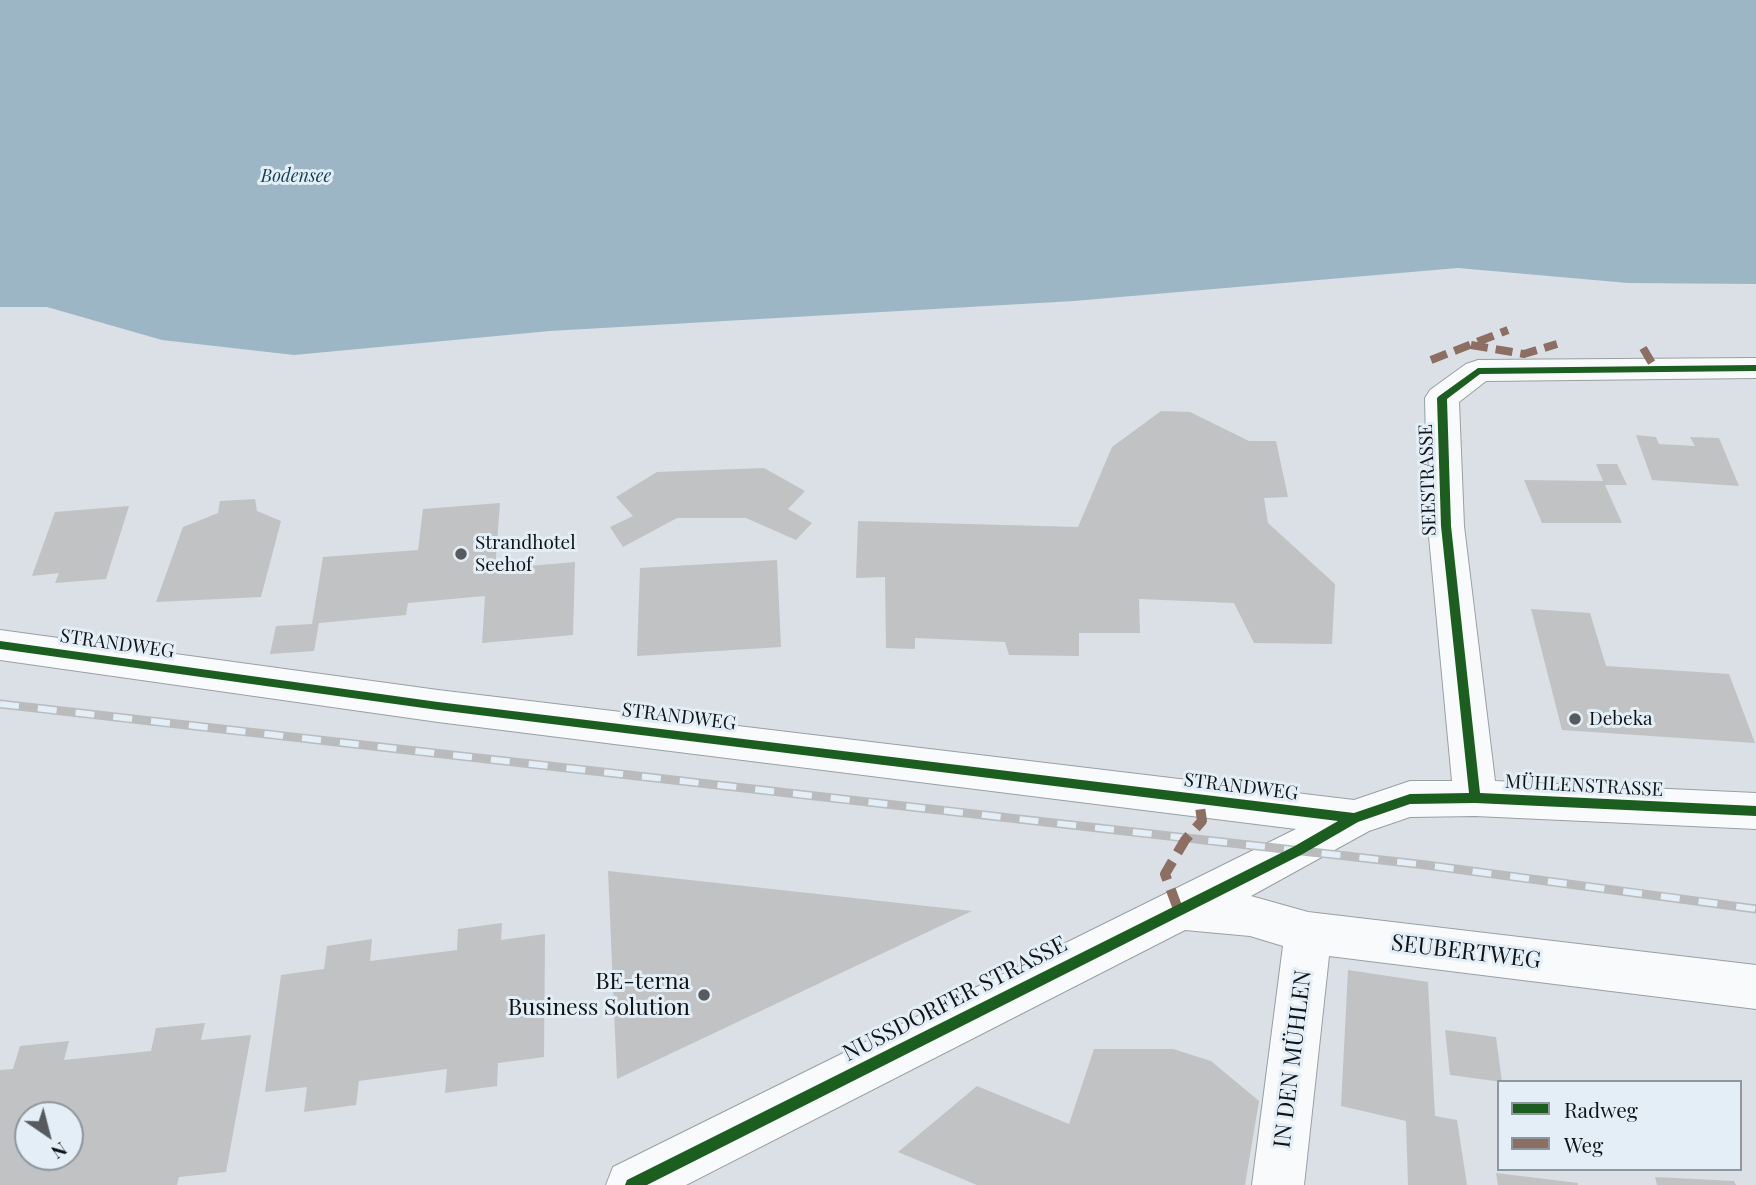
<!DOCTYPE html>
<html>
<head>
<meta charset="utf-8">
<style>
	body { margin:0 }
	#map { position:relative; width:1756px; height:1185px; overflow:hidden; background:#dae0e5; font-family:"Playfair Display",serif }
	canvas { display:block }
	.legend { position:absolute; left:1497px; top:1080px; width:245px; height:91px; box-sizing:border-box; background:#e3eef6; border:2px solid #8f979d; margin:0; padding:9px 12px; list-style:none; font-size:21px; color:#101417 }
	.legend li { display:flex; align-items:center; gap:14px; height:35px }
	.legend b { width:35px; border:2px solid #8f979d }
	.north { position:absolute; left:14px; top:1101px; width:70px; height:70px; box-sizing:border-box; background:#e3eef6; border:2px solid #8f979d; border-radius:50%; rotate:145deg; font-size:19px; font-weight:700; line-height:28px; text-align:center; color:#101417 }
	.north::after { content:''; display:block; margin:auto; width:24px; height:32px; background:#575b5f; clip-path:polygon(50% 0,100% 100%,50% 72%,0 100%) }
</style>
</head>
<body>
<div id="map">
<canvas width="1756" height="1185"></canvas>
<ul class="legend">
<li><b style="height:9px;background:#1b5e20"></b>Radweg</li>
<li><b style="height:9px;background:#8d6e63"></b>Weg</li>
</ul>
<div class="north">N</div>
</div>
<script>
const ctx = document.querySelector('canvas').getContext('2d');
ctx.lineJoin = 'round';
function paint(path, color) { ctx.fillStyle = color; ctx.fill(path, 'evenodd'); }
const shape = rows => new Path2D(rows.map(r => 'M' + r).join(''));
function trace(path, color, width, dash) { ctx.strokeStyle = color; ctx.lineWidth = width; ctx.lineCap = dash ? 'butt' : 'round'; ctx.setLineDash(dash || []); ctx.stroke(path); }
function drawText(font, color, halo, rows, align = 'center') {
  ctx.font = font + ' "Playfair Display",serif'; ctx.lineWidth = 6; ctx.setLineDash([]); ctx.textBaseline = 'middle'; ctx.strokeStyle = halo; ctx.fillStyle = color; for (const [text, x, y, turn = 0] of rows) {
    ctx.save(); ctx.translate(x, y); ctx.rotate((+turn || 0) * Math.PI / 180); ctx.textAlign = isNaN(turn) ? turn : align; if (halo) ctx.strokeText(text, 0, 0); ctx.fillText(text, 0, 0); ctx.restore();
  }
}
paint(shape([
	[0,0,1756,0,1756,284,1628,283,1458,268,1074,301,550,331,294,355,162,340,47,307,0,307]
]), '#9db6c6');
paint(shape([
	[1161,411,1190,412,1249,441,1276,441,1288,497,1264,498,1268,523,1335,584,1332,644,1254,643,1234,603,1139,599,1140,633,1079,633,1079,656,1009,655,1005,642,915,638,915,649,886,648,885,577,856,578,858,521,1078,527,1112,447],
	[1636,435,1656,437,1659,444,1695,446,1690,437,1719,438,1739,486,1652,480],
	[1596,464,1617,464,1627,485,1605,485,1622,523,1542,523,1524,480,1603,481],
	[764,468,805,491,788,509,812,523,796,540,746,518,677,518,623,547,610,527,633,516,616,497,657,472],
	[255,499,257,511,281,521,261,597,156,602,183,527,218,513,220,501],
	[500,503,495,569,575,562,573,635,482,643,485,596,408,603,406,615,319,623,314,651,270,654,276,626,312,624,323,557,418,550,423,509],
	[129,506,106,579,55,583,59,573,32,576,55,512],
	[777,560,781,647,637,656,640,568],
	[1531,609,1590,613,1606,666,1729,674,1755,743,1562,730],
	[608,871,972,911,617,1079],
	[502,923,501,940,545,934,544,1057,498,1063,497,1086,445,1093,447,1069,359,1081,356,1105,304,1112,307,1087,265,1092,281,975,324,969,327,946,372,939,370,961,457,950,458,929],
	[1348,970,1428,982,1435,1116,1457,1120,1467,1185,1408,1185,1406,1121,1341,1106],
	[205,1023,201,1040,251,1035,226,1172,179,1177,177,1185,0,1185,0,1070,13,1069,20,1046,69,1041,64,1060,151,1051,156,1028],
	[28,1115,70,1115,70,1157,28,1157],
	[1445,1030,1496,1037,1502,1082,1450,1075],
	[1094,1049,1173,1049,1211,1061,1259,1101,1245,1185,977,1185,898,1152,977,1086,1069,1124],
	[1496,1173,1578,1183,1578,1185,1498,1185],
	[1655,1177,1734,1181,1736,1185,1657,1185]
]), '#c1c2c3');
const minor = shape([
	[1756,358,1756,378,1486,381,1459,402,1464,526,1495,781,1756,793,1756,829,1475,816,1410,817,1369,831,1251,896,1308,912,1756,965,1756,1009,1329,956,1304,1185,1252,1185,1283,946,1250,936,1185,930,686,1185,606,1185,613,1167,1296,829,438,722,0,660,0,630,438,690,1354,800,1410,781,1452,781,1428,526,1425,398,1430,390,1466,364,1478,360,1756,358]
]);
trace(minor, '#9a9fa2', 2);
paint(minor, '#f9fafb');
const rail = shape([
	[0,704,1426,865,1756,909]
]);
trace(rail, '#b9bbbc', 9);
trace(rail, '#e3eef6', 6, [19]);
trace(shape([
	[1471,345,1524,354,1557,344],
	[1643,348,1656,370],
	[1431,360,1508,330]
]), '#8d6e63', 8, [17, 8]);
trace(shape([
	[1178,909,1165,874,1185,840,1202,821,1199,800]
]), '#8d6e63', 10, [21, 10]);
paint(shape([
	[1756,365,1756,371,1480,374,1447,399,1451,526,1480,793,1756,806,1756,816,1475,803,1410,804,1358,822,1301,855,647,1185,625,1185,627,1180,1293,847,1338,821,438,710,0,649,0,641,438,702,1354,813,1410,794,1469,793,1441,526,1437,398,1439,396,1478,368,1756,365]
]), '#1b5e20');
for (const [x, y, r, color] of [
	[461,554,7,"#575b5f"],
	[1575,719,7,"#575b5f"],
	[704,995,7,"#575b5f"]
]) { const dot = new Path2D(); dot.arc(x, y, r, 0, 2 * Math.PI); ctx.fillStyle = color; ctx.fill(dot); trace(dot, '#e3eef6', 2.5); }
drawText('italic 18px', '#0f3d53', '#e3eef6', [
	["Bodensee",296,176]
]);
drawText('19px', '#101417', '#e3eef6', [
	["SEESTRASSE",1428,480,-92],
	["STRANDWEG",117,644,8],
	["STRANDWEG",679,717,7],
	["MÜHLENSTRASSE",1584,786,3],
	["STRANDWEG",1241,787,7]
]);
drawText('19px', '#101417', '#e3eef6', [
	["Strandhotel",475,543],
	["Seehof",475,565],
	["Debeka",1589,719]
], 'left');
drawText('23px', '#101417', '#e3eef6', [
	["SEUBERTWEG",1466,952,7],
	["NUSSDORFER STRASSE",955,999,-27],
	["IN DEN MÜHLEN",1293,1059,-83]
]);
drawText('23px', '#101417', '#e3eef6', [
	["BE-terna",690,982],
	["Business Solution",690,1008]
], 'right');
</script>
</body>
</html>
